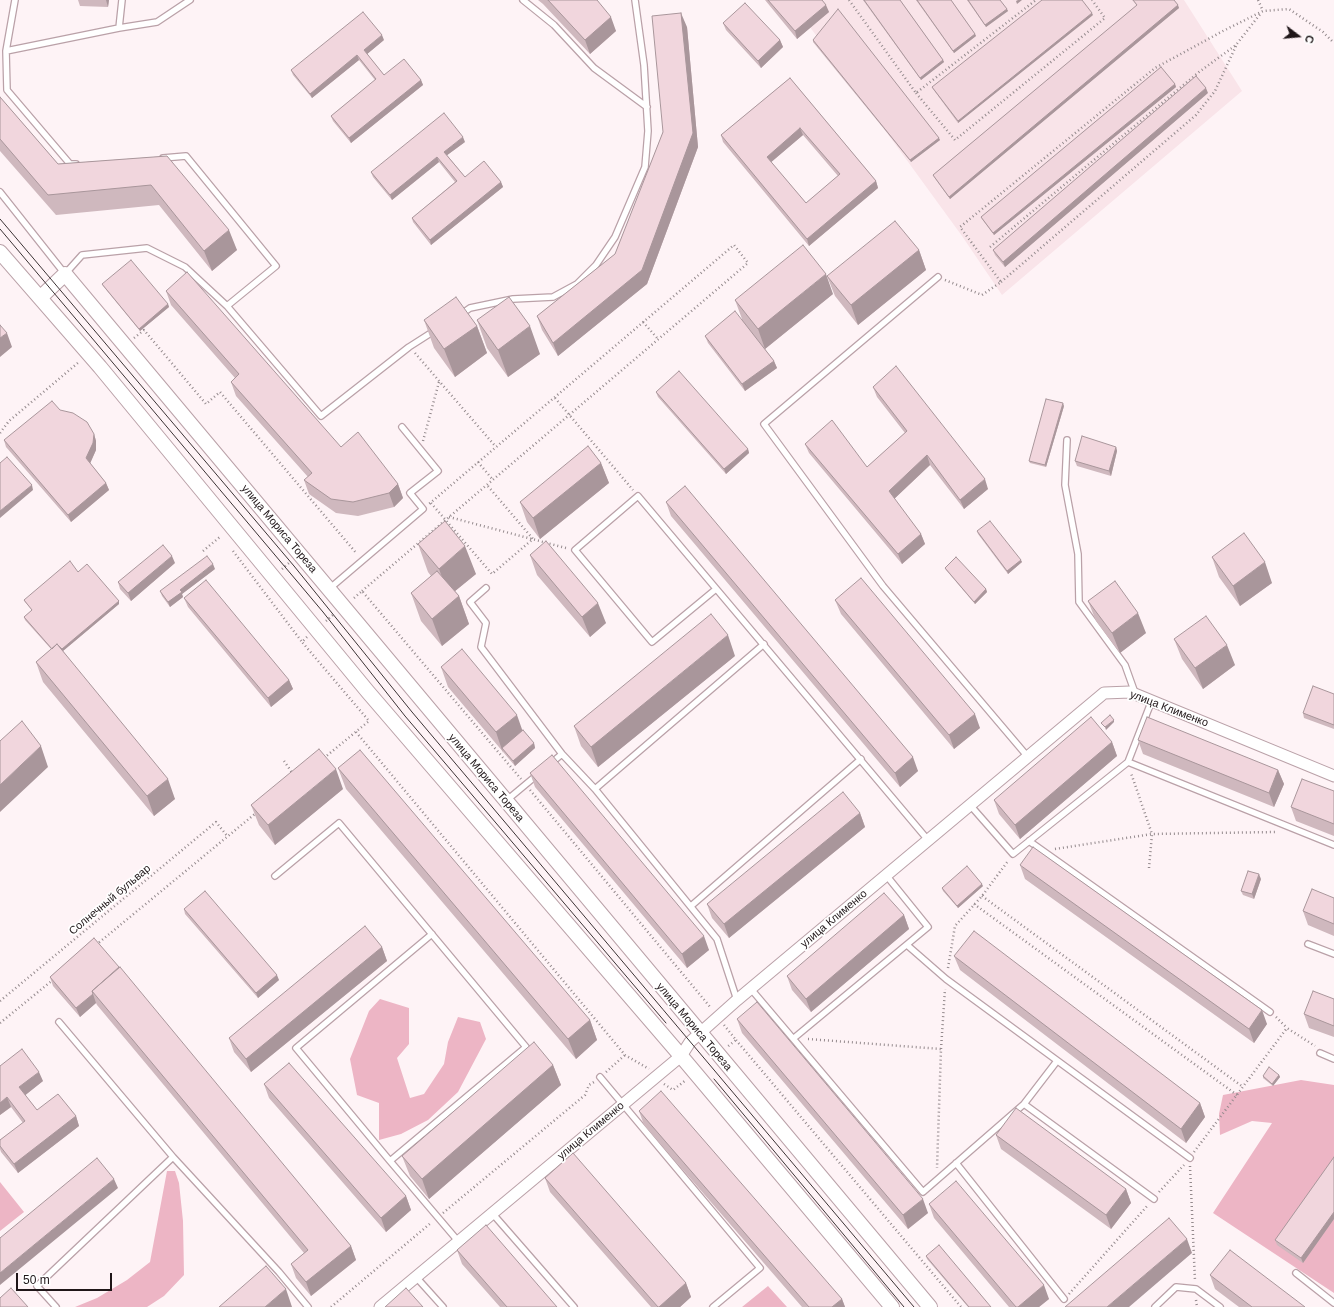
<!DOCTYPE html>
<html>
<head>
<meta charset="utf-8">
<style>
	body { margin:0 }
	#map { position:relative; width:1334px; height:1307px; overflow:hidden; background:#fef3f6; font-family:Arial,sans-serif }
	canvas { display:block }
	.north { position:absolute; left:1278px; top:16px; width:40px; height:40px; -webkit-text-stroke:3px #fff; paint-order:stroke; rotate:106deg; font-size:11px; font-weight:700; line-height:16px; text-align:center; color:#1f1618 }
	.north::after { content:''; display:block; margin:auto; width:14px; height:18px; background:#1f1618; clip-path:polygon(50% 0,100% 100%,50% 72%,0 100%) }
	.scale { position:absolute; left:16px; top:1273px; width:96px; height:18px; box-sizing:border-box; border:2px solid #1f1618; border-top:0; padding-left:5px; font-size:12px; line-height:14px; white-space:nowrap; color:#1f1618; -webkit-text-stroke:3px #fff; paint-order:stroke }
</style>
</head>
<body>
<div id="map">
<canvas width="1334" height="1307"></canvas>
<div class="north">С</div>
<div class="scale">50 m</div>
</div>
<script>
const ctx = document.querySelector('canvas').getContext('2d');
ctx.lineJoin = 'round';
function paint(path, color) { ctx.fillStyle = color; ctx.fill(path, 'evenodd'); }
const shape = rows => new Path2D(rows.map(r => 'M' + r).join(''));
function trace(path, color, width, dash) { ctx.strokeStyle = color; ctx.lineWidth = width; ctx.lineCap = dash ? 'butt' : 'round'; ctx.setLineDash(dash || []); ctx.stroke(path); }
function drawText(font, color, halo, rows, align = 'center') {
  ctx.font = font + ' Arial,sans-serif'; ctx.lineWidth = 3.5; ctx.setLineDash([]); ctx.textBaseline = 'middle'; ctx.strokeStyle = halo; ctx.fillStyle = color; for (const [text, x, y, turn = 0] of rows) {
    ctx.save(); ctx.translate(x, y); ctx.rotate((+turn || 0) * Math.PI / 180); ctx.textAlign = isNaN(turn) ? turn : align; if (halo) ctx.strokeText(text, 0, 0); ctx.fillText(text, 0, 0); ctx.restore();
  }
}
paint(shape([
	[792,0,1184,0,1242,91,1002,295,962,236,791,1]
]), '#f9e4e9');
paint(shape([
	[380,999,409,1008,409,1044,397,1058,410,1098,424,1094,444,1064,448,1042,458,1017,480,1022,486,1039,458,1092,428,1120,401,1134,379,1140,379,1103,357,1095,350,1059,369,1011],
	[1301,1080,1334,1085,1334,1293,1213,1213,1272,1123,1252,1121,1220,1135,1219,1114,1223,1095],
	[167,1171,175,1171,179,1183,183,1221,184,1275,164,1296,147,1307,75,1307,97,1298,127,1280,150,1262],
	[0,1182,24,1212,0,1231],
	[768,1286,787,1307,742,1307]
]), '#edb5c5');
const service = shape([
	[15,0,6,51,119,28,122,0],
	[523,0,554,25,594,68,647,107],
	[119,28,157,22,190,0],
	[6,51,7,90,70,164,76,164],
	[163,158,186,156,276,266,227,306],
	[0,192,65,274,82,255,147,248,185,267,227,306,321,416,409,347,434,331],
	[938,277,764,424,883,586,1028,757],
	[460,315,470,308,513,299,553,297,577,284,596,265,615,237,645,167,648,131,644,65,635,0],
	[1067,440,1065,485,1078,554,1079,602,1125,665,1135,693],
	[486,588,470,602,486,623,481,647,562,754,595,789,717,939,737,1000],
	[329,589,423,509,410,493,438,471,402,427],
	[716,589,652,642,575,550,638,496,928,840],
	[1128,762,1152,700],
	[550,764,562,754],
	[595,789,764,644],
	[507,800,537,775],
	[970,805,1013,854,1128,762,1334,845],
	[1029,841,1270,1012],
	[275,876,339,823,526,1047,390,1161,458,1241],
	[691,906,861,759],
	[1308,944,1334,954],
	[907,945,946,979,1190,1158],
	[751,989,923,1192,1024,1104,1154,1199],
	[794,1038,928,927,886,875],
	[1320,1053,1334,1059],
	[600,1077,760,1268,713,1307],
	[1024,1104,1057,1061],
	[173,1157,279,1272,308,1307],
	[390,1161,296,1048,432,934],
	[956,1163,1064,1299],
	[492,1213,574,1307],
	[1296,1273,1334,1303],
	[416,1277,443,1307],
	[56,1307,37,1286,173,1157,59,1022],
	[1155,1307,1176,1287,1196,1289,1220,1307]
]);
const minor = shape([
	[380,1307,681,1056,690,1042,737,1000,1104,693,1130,692,1135,694,1334,776]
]);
const tertiary = shape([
	[0,252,100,367,368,692,681,1056,892,1307],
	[41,297,65,274,930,1307]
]);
trace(service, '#baa1a8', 8);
trace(minor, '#baa1a8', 13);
trace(tertiary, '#baa1a8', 16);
trace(shape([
	[849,0,916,93,1036,0],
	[1258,0,1263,11],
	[916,93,955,140,1105,18,1092,0],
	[990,247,1199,72,1236,45,1261,13],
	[945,280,982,295,1001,282,960,227,1155,68,1223,31,1263,11,1289,9,1323,32,1334,43],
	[1001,282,1196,115,1215,91,1236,46],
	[643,322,658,339],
	[134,338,144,330,206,404,220,392,357,554],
	[415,353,496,447],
	[555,398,633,490],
	[0,433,9,421,79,362],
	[423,441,439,382],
	[478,462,493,480],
	[431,503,492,574,533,539,487,485],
	[449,517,566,548],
	[203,551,221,536],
	[233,551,302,642],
	[282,569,290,562],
	[362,591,748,263,734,245,429,504],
	[354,598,362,591,521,779],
	[326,621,334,614],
	[307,637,302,642,369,721,324,758],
	[356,732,625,1055,649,1069],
	[284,761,293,774],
	[530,790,711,1008],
	[1055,849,1152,834,1131,773],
	[1149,868,1152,834,1276,832],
	[982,896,1243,1087],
	[974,904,1237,1095],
	[96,945,256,813],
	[948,968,955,926,982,896,1008,861],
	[0,1001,216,822,228,837],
	[1276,1017,1287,1028],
	[0,1023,54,979],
	[724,1025,736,1040,727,1047],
	[808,1039,941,1049,937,1168],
	[736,1040,961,1307],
	[941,1049,945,989],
	[606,1072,625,1055],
	[664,1084,673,1090,686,1080],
	[1194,1152,1287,1028,1315,1046],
	[1190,1166,1195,1281],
	[1159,1192,1184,1165],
	[443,1213,585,1095,589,1085,594,1082],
	[1069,1294,1148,1205],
	[1196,1300,1197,1307],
	[331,1307,432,1222]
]), '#948a8d', 2.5, [1, 3]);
trace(service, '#fff', 5.5);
trace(minor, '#fff', 11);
trace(tertiary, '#fff', 14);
trace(shape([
	[0,219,294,566,412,712,914,1307],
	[0,229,323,612,405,716,666,1023],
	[714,1079,904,1307]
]), '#3c3335', 1);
paint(shape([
	[78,0,109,0,108,7,80,6],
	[538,0,597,0,616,31,590,54,543,4],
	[765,0,822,0,829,12,797,39],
	[863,0,900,0,943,60,944,62,921,80],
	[916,0,951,0,975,34,976,36,954,53],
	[967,0,1000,0,1008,11,986,27],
	[1133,0,1174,0,1179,8,950,199,934,177,933,175,1137,6],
	[1093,15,958,123,933,89,932,87],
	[723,23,780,40,783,47,761,68,726,30],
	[687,27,698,147,647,284,558,356,542,330,537,316,615,254,663,132],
	[384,40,367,54,384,75,421,80,423,85,351,143,333,121,331,116,375,80,359,60,312,98,293,75,291,70],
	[813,40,940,140,911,162,813,42],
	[790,78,876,181,878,188,809,246,723,142,721,135],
	[803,135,838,176,806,203,771,162],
	[1175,84,1176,87,994,235,982,219,981,217],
	[1208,93,1005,267,995,255,993,250],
	[0,97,58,164,167,156,237,250,212,271,159,205,56,215,0,151],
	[465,142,447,155,465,177,501,182,503,187,431,245,413,222,412,218,455,182,439,162,392,200,373,177,371,172],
	[919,250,926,270,858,325,835,296,827,276],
	[102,284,168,304,169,307,140,331,103,286],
	[166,291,341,447,398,484,403,498,394,507,358,516,336,513,309,494,304,480,308,477,236,396,231,382,235,378,171,305],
	[833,294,765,349,774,361,777,368,745,391,708,343,705,336,742,319,735,300],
	[424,320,477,326,487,353,455,377,434,348],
	[477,320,540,354,508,377,487,348],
	[873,387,988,489,964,509,930,465,894,499,921,534,925,544,902,564,809,453,805,444,867,467,905,433,877,397],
	[656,392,748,449,749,453,726,474,658,397],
	[1064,406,1046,467,1030,463,1029,461],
	[94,434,96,441,96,450,90,463,106,483,109,490,71,522,6,447,4,440],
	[1116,447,1117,451,1111,476,1077,466,1075,461],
	[601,463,609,483,540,539,527,522,520,502],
	[666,502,918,771,900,787,671,516],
	[977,531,1022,562,1008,574,978,534],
	[418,544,476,574,455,591,459,596,469,624,442,646,421,621,411,593,431,576,428,572],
	[530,555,606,623,590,637,537,575],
	[1212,557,1272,583,1240,606,1219,577],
	[175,563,131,601,120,589,118,582],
	[945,568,986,589,987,592,975,604,946,570],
	[215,569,182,594,183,597,170,607,162,596,160,591],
	[78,572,119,601,119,604,63,651,175,799,154,816,43,682,36,662,51,649,25,620,24,617,32,610,25,602,24,600],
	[184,598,289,680,293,689,271,707,188,607],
	[835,600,980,728,954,749,841,614],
	[1088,601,1146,633,1120,653,1096,621],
	[1174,639,1235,665,1203,689,1182,659],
	[735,656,598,767,581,746,574,726],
	[441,667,534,743,535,748,515,766,448,687],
	[1334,694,1334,729,1304,718,1303,713],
	[1138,740,1278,770,1284,784,1274,807,1143,754],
	[1112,742,1117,756,1020,839,999,814,994,800],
	[338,768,590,1020,597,1040,576,1059,346,789],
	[530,773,709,950,687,968,535,787],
	[343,789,275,845,259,825,251,805],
	[1334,791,1334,836,1296,821,1291,807],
	[860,813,865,827,729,938,712,918,707,904],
	[1020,865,1267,1024,1254,1043,1025,879],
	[1261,879,1254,899,1243,895,1241,891],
	[983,886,958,908,943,891,942,888],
	[1334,898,1334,936,1308,925,1303,911],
	[184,909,279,980,258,998,185,914],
	[904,915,909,929,811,1012,792,990,787,976],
	[94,938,351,1246,356,1260,311,1296,296,1278,291,1264,304,1253,97,1005,96,1003,80,1017,53,986,50,977],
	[382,947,387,961,251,1072,234,1052,229,1038],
	[954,956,1200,1103,1205,1117,1186,1143,960,970],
	[1334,999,1334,1037,1309,1028,1304,1014],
	[737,1019,928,1213,908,1229,742,1033],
	[553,1065,561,1085,429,1199,410,1176,402,1156],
	[0,1066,43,1081,25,1095,37,1110,76,1116,79,1126,18,1173,1,1152,0,1149,0,1140,23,1123,11,1107,0,1115],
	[1279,1075,1280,1077,1273,1086,1263,1078,1263,1076],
	[264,1084,406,1196,411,1210,386,1232,269,1098],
	[639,1111,842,1299,845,1307,802,1307,644,1125],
	[996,1135,1126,1189,1131,1203,1111,1229,1001,1149],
	[1334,1157,1334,1219,1303,1263,1277,1245,1275,1240],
	[545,1178,686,1283,691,1297,680,1307,651,1307,550,1192],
	[929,1204,1049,1299,1039,1307,1009,1307,934,1218],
	[457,1250,557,1307,500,1307,462,1264],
	[926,1256,991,1307,968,1307,927,1259],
	[1210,1275,1305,1307,1239,1307,1215,1289]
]), '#cfb8be');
paint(shape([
	[106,0,109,0,108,7],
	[1018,0,1022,0,1017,4,1016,1],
	[826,5,829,12,797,39,795,31],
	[1178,5,1179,8,950,199,949,197],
	[1007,9,1008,11,986,27,985,25],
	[681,13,687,27,698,147,647,284,558,356,553,343,642,270],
	[1092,13,1093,15,958,123,958,121],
	[611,17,616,31,590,54,585,40],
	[975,34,976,36,954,53,953,51],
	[382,35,384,40,366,55,364,50],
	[780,40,783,47,761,68,758,61],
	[357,55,359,60,312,98,310,94],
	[943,60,944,62,921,80,920,78],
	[421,80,423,85,351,143,349,138],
	[1175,84,1176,87,994,235,993,233],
	[1206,88,1208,93,1005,267,1003,262],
	[800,128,803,135,769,164,767,157],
	[463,137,465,142,446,156,444,152],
	[939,138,940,140,911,162,910,160],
	[437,157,439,162,392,200,390,195],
	[876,181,878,188,809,246,807,239],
	[501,182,503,187,431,245,430,240],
	[229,230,237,250,212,271,204,251],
	[919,250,926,270,858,325,851,305],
	[826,274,833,294,765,349,758,329],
	[168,304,169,307,140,331,139,329],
	[477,326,487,353,455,377,444,349],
	[530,326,540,354,508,377,498,350],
	[7,333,12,347,0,357,0,338],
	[774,361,777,368,745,391,742,384],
	[1063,403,1064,406,1046,467,1045,465],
	[94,434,96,441,96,450,89,466,86,458],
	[1116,447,1117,451,1111,476,1109,471],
	[748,449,749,453,726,474,724,469],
	[927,455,930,465,892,501,889,491],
	[601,463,609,483,540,539,533,518],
	[985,479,988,489,964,509,960,500],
	[106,483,109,490,71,522,68,515],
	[398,484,403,498,394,507,389,493],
	[32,485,33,490,0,518,0,511],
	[921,534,925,544,902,564,898,554],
	[465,546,476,574,449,596,439,569],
	[172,556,175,563,131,601,128,593],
	[1021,560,1022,562,1008,574,1007,571],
	[1265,562,1272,583,1240,606,1233,586],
	[213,564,215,569,182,594,183,597,170,607,168,602,180,590],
	[986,589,987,592,975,604,974,602],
	[459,596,469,624,442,646,432,619],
	[119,601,119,604,57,656,56,654],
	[598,603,606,623,590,637,582,617],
	[1138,613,1146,633,1120,653,1112,633],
	[728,635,735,656,598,767,591,747],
	[1227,645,1235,665,1203,689,1195,668],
	[289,680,293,689,271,707,268,698],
	[975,714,980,728,954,749,949,735],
	[517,715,524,735,502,748,503,753,496,732],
	[1114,720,1114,722,1106,730,1105,727],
	[1112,742,1117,756,1020,839,1015,825],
	[534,743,535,748,515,766,513,761],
	[41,746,48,767,0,812,0,785],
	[913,757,918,771,900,787,895,773],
	[336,769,343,789,275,845,268,825],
	[1278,770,1284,784,1274,807,1269,793],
	[168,779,175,799,154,816,147,796],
	[860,813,865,827,729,938,724,924],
	[1259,874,1261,879,1254,899,1252,894],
	[982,884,983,886,958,908,957,906],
	[904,915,909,929,811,1012,806,999],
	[704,936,709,950,687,968,682,954],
	[382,947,387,961,251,1072,246,1059],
	[277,975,279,980,258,998,256,993],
	[93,994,96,1003,80,1017,76,1008],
	[1262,1010,1267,1024,1254,1043,1249,1029],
	[590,1020,597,1040,576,1059,568,1039],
	[553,1065,561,1085,429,1199,422,1179],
	[39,1072,43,1081,23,1097,19,1087],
	[1279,1075,1280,1077,1273,1086,1272,1084],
	[7,1097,11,1107,0,1115,0,1103],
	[1200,1103,1205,1117,1186,1143,1181,1129],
	[76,1116,79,1126,18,1173,14,1164],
	[114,1179,118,1188,0,1285,0,1273],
	[1126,1189,1131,1203,1111,1229,1106,1215],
	[406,1196,411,1210,386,1232,381,1218],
	[923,1199,928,1213,908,1229,903,1215],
	[1334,1212,1334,1219,1303,1263,1301,1258],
	[1187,1239,1192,1253,1129,1307,1107,1307],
	[351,1246,356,1260,311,1296,306,1282],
	[686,1283,691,1297,680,1307,659,1307],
	[1044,1285,1049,1299,1039,1307,1018,1307],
	[286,1289,292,1307,265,1307],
	[842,1299,845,1307,832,1307]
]), '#a9969b');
const building = shape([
	[548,0,597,0,611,17,585,40,548,0],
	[768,0,822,0,826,5,795,31,768,0],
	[864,0,900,0,943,60,920,78,864,0],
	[917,0,951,0,975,34,953,51,917,0],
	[968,0,1000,0,1007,9,985,25,968,0],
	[1042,0,1082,0,1092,13,958,121,932,87,1042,0],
	[1133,0,1174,0,1178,5,949,197,933,175,1137,5,1133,0],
	[745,3,780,40,758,61,723,23,745,3],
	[838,9,939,138,910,160,813,40,838,9],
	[363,12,382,35,364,50,384,75,404,59,421,80,349,138,331,116,376,79,357,55,310,94,291,70,363,12],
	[681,13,693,133,642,270,553,343,537,316,615,254,663,132,652,16,681,13],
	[1161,67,1175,84,993,233,981,217,1161,67],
	[1196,76,1206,88,1003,262,993,250,1196,76],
	[790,78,876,181,807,239,721,135,790,78],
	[800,128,840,174,806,203,767,157,800,128],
	[0,97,58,164,167,156,229,230,204,251,151,185,48,195,0,139,0,97],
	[444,113,463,137,444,152,465,177,484,161,501,182,430,240,412,218,457,181,437,157,390,195,371,172,444,113],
	[895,221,919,250,851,305,827,276,895,221],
	[803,245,826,274,758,329,735,300,803,245],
	[131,260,168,304,139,329,102,284,131,260],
	[187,272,341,447,358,432,398,484,389,493,353,502,331,499,304,480,312,473,231,382,239,374,166,291,187,272],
	[456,297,477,326,444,349,424,320,456,297],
	[509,297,530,326,498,350,477,320,509,297],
	[735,311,774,361,742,384,705,336,735,311],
	[0,325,7,333,0,338,0,325],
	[896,366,985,479,960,500,927,455,889,491,921,534,898,554,805,444,832,420,867,467,907,431,873,387,896,366],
	[679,371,748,449,724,469,656,392,679,371],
	[1046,399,1063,403,1045,465,1029,461,1046,399],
	[52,401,60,410,73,413,87,422,94,434,93,443,86,458,106,483,68,515,4,440,52,401],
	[1082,436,1116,447,1109,471,1075,461,1082,436],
	[588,446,601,463,533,518,520,502,588,446],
	[7,457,32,485,0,511,0,463,7,457],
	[685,486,913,757,895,773,666,502,685,486],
	[445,521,465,546,439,569,418,544,445,521],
	[990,521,1021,560,1007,571,977,531,990,521],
	[1244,533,1265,562,1233,586,1212,557,1244,533],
	[546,541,598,603,582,617,530,555,546,541],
	[163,545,172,556,128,593,118,582,163,545],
	[207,556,213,564,180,590,182,592,168,602,160,591,207,556],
	[956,557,986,589,974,602,945,568,956,557],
	[70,561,78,572,87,564,119,601,62,649,57,644,52,649,24,617,32,610,24,600,70,561],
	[437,571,459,596,432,619,411,593,437,571],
	[861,578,975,714,949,735,835,600,861,578],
	[206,580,289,680,268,698,184,598,206,580],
	[1115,581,1138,613,1112,633,1088,601,1115,581],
	[711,614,728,635,591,747,574,726,711,614],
	[1206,616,1227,645,1195,668,1174,639,1206,616],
	[57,644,168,779,147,796,36,662,57,644],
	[462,649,517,715,496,732,441,667,462,649],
	[1313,686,1334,694,1334,725,1303,713,1313,686],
	[1110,715,1114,720,1105,727,1101,723,1110,715],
	[1091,717,1112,742,1015,825,994,800,1091,717],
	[1147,717,1278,770,1269,793,1138,740,1147,717],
	[22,721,41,746,0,785,0,741,22,721],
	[523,730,534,743,513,761,502,748,523,730],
	[319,749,336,769,268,825,251,805,319,749],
	[360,750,590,1020,568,1039,338,768,360,750],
	[552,755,704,936,682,954,530,773,552,755],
	[1302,779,1334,791,1334,824,1291,807,1302,779],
	[843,792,860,813,724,924,707,904,843,792],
	[1033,847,1262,1010,1249,1029,1020,865,1033,847],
	[967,866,982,884,957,906,942,888,967,866],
	[1248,871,1259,874,1252,894,1241,891,1248,871],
	[1312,889,1334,898,1334,924,1303,911,1312,889],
	[205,891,277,975,256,993,184,909,205,891],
	[884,893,904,915,806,999,787,976,884,893],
	[365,926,382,947,246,1059,229,1038,365,926],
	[974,931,1200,1103,1181,1129,954,956,974,931],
	[94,938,119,967,92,991,93,994,76,1008,50,977,94,938],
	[120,967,351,1246,306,1282,291,1264,308,1250,92,991,120,967],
	[1313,991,1334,999,1334,1026,1304,1014,1313,991],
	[757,1002,923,1199,903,1215,737,1019,757,1002],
	[534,1042,553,1065,422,1179,402,1156,534,1042],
	[22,1049,39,1072,19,1087,37,1110,58,1094,76,1116,14,1164,0,1146,0,1140,25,1121,7,1097,0,1103,0,1066,22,1049],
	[289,1063,406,1196,381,1218,264,1084,289,1063],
	[1269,1067,1279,1075,1272,1084,1263,1076,1269,1067],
	[661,1091,842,1299,832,1307,809,1307,639,1111,661,1091],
	[1016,1108,1126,1189,1106,1215,996,1135,1016,1108],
	[573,1153,686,1283,659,1307,658,1307,545,1178,573,1153],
	[1334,1157,1334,1212,1301,1258,1275,1240,1334,1157],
	[97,1158,114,1179,0,1273,0,1238,97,1158],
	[956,1181,1044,1285,1018,1307,1016,1307,929,1204,956,1181],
	[1169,1218,1187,1239,1107,1307,1065,1307,1169,1218],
	[486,1225,557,1307,507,1307,457,1250,486,1225],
	[939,1245,991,1307,969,1307,926,1256,939,1245],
	[1230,1250,1305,1307,1252,1307,1210,1275,1230,1250],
	[266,1266,286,1289,265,1307,219,1307,266,1266],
	[11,1288,28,1307,0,1307,0,1298,11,1288],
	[406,1288,423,1307,385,1307,406,1288]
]);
paint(building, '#f1d6dd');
trace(building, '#a9969b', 1);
drawText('11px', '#1f1618', '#fff', [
	["улица Мориса Тореза",279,529,50],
	["улица Клименко",1169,709,21],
	["улица Мориса Тореза",486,778,50],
	["Солнечный бульвар",110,900,-40],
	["улица Клименко",834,919,-40],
	["улица Мориса Тореза",694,1027,50],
	["улица Клименко",591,1131,-40]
]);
</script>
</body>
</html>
